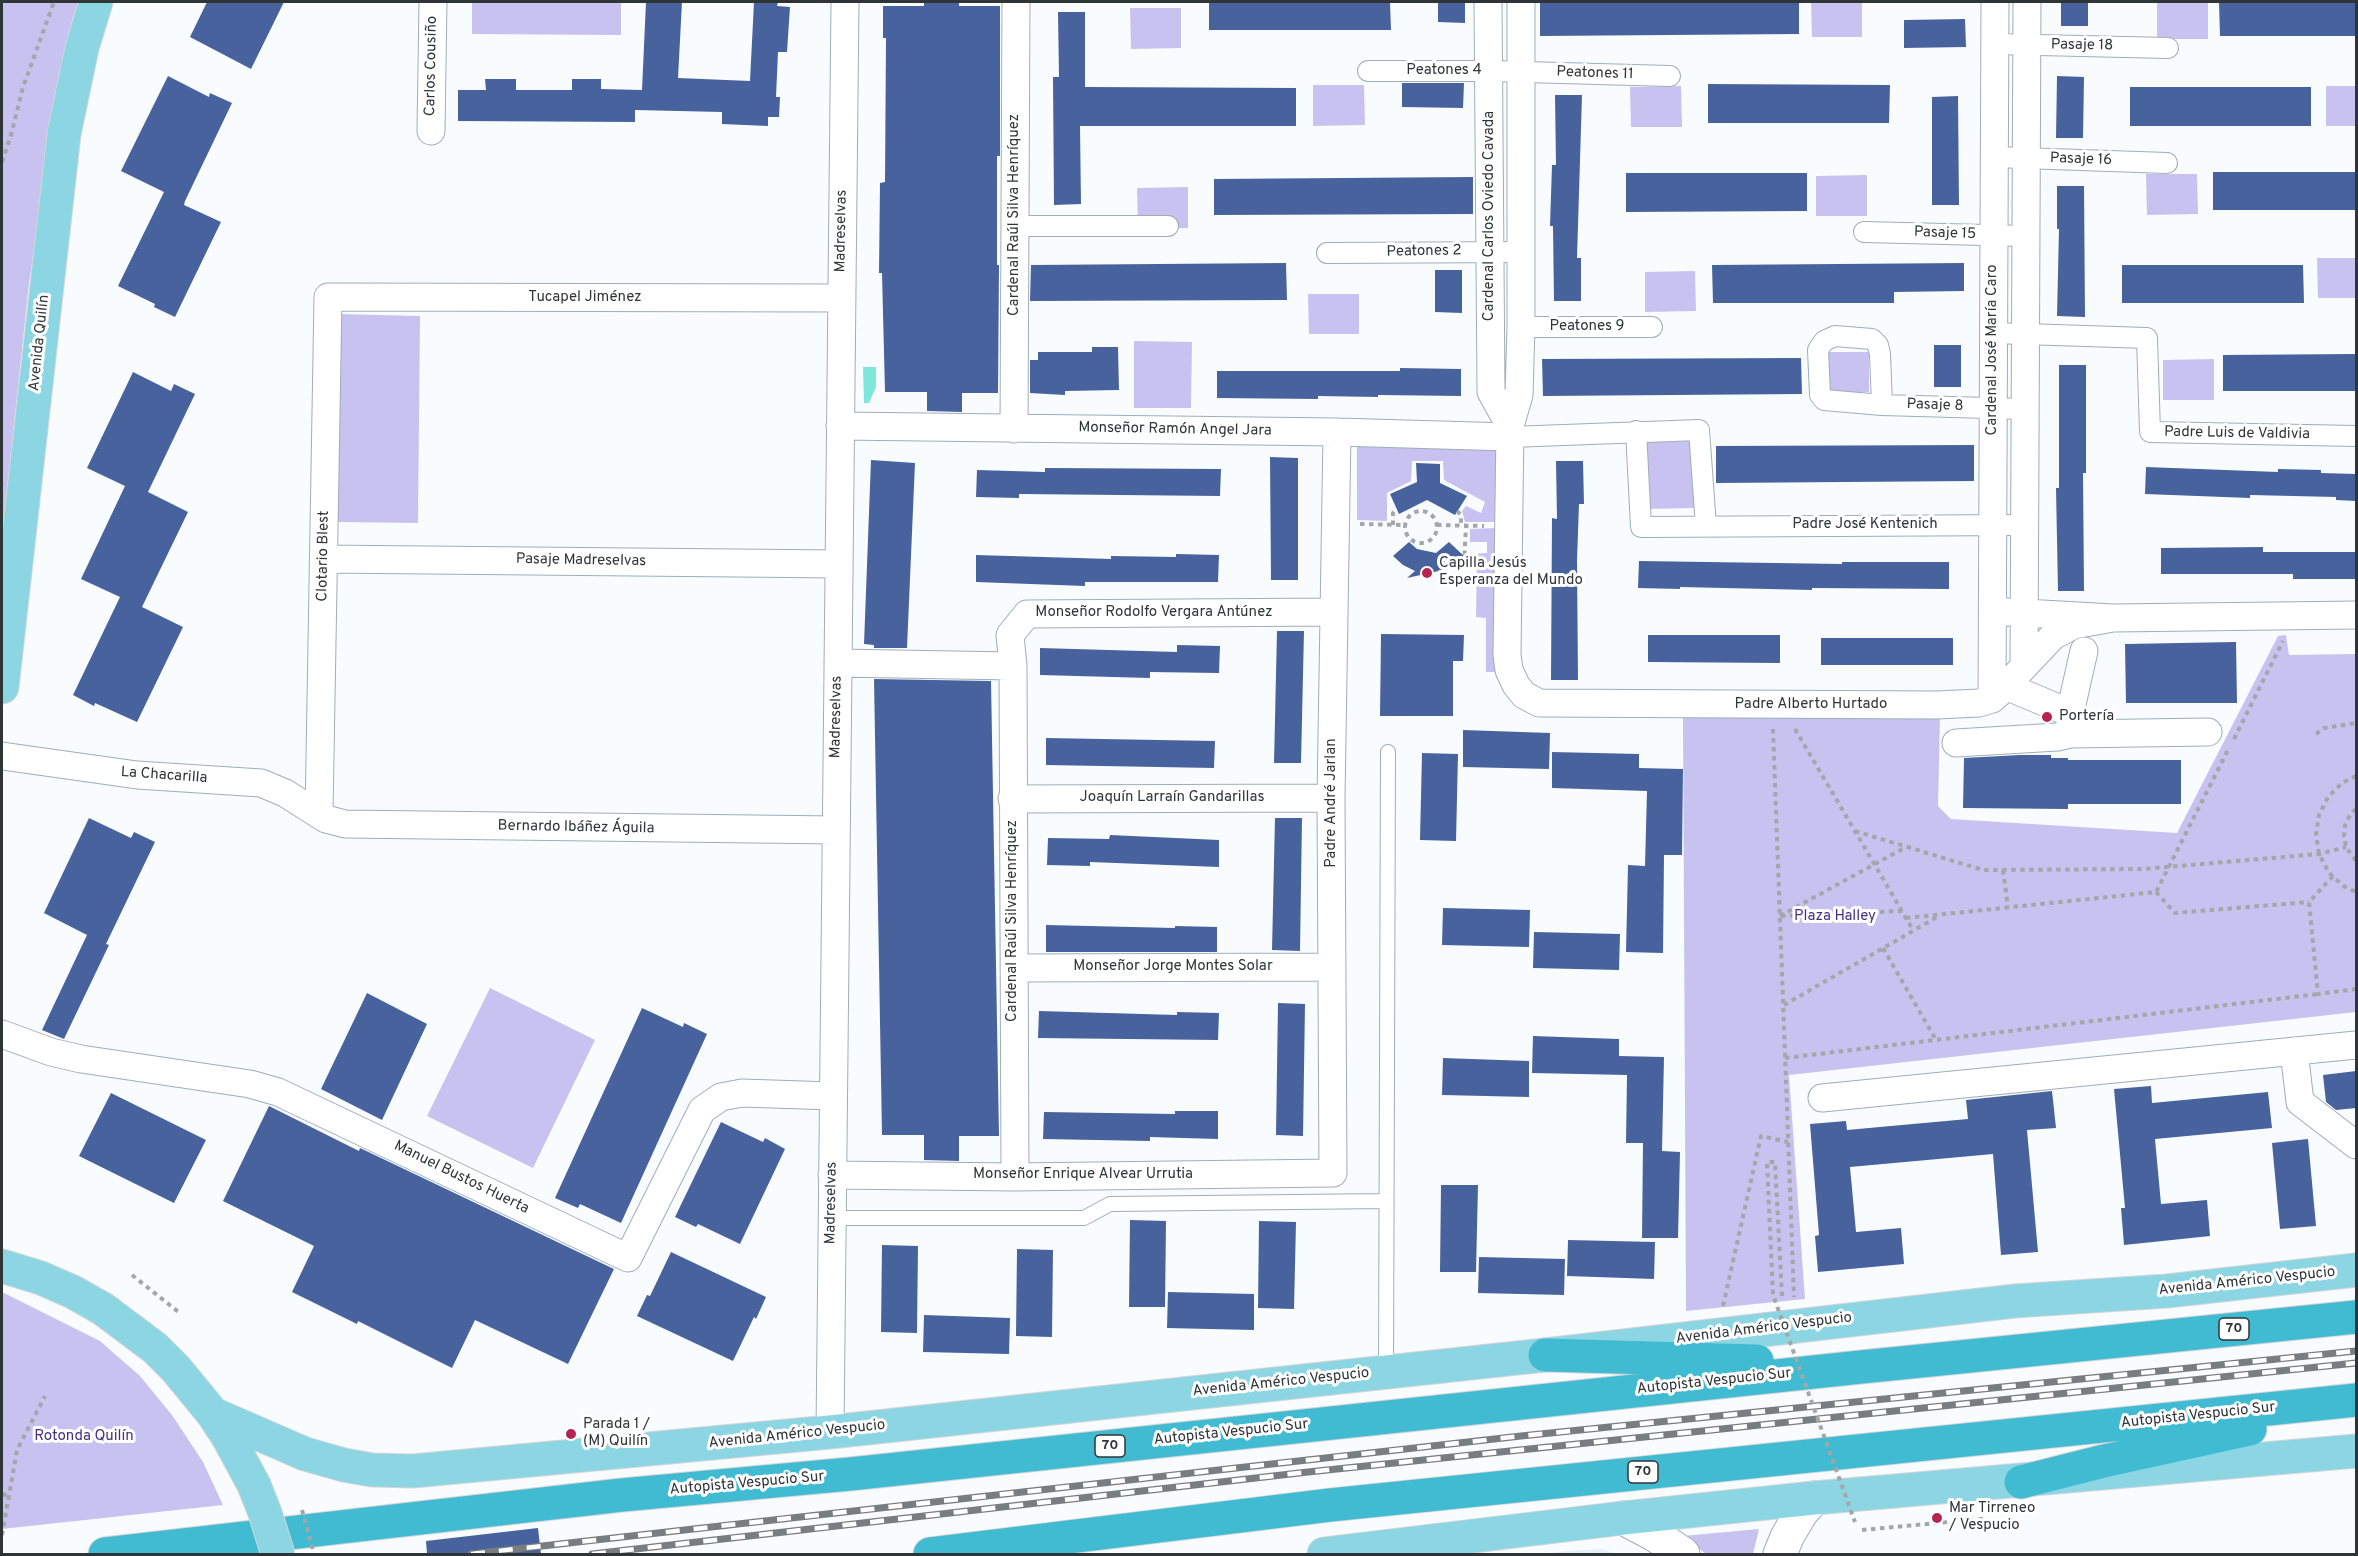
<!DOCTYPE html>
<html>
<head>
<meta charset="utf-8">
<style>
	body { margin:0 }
	#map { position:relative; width:2358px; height:1556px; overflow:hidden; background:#f9fcfe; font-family:Overpass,sans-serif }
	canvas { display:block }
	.frame { position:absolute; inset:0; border:3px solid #2f3437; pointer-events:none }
</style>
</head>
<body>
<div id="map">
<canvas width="2358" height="1556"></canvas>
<div class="frame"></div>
</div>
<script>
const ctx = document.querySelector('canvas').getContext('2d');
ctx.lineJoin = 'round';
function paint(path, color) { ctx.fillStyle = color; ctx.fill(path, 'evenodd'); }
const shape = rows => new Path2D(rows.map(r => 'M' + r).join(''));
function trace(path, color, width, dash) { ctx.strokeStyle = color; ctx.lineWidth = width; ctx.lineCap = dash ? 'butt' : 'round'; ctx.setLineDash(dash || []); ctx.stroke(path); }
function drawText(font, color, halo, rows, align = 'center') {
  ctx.font = font + ' Overpass,sans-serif'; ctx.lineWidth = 6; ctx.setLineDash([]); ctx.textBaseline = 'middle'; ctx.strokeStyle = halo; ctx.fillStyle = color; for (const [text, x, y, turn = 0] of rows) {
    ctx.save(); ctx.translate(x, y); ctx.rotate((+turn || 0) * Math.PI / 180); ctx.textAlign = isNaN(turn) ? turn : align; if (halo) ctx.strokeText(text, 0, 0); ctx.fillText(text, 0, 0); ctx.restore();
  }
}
paint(shape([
	[1602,1549,1616,1554,1540,1554,1570,1551]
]), '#e0f1fc');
paint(shape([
	[2,2,79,2,73,17,59,78,29,284,2,537],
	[472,2,621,2,621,35,472,34],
	[1811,2,1862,2,1862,37,1812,37],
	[2157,2,2208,2,2208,39,2157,39],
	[1130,8,1181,8,1181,48,1131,49],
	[1313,85,1364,85,1365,125,1313,126],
	[1681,86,1682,127,1631,127,1630,87],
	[2326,86,2356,86,2356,126,2326,126],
	[2146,174,2197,174,2198,214,2147,215],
	[1867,175,1867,216,1816,216,1816,176],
	[1188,187,1188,228,1138,228,1137,188],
	[2317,258,2356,258,2356,298,2318,298],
	[1695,271,1696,311,1645,312,1645,272],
	[1308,294,1359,294,1359,334,1309,334],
	[338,314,420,316,418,523,337,522],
	[1134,341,1192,342,1191,408,1134,408],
	[1818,352,1869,352,1869,392,1818,393],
	[2214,359,2214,400,2163,400,2163,360],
	[1693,441,1694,508,1646,509,1645,442],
	[1357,446,1496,447,1496,522,1465,522,1462,511,1466,506,1481,513,1485,502,1444,480,1443,461,1412,461,1411,481,1387,493,1387,521,1357,520],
	[1497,528,1496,672,1486,672,1486,618,1476,617,1477,560,1469,560,1469,554,1487,553,1487,542,1470,542,1470,529],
	[2286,635,2289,655,2356,654,2356,1012,1789,1075,1805,1299,1686,1311,1683,715,1940,716,1938,806,1951,819,2177,833,2278,636],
	[490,988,595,1040,533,1168,427,1116],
	[2,1292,100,1341,140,1376,172,1415,203,1462,223,1505,2,1529],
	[1759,1529,1753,1554,1706,1554,1683,1536]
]), '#c7c2f0');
paint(shape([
	[863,367,876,367,876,387,869,403,864,403]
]), '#7fe6db');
paint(shape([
	[207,2,284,2,251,69,190,37],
	[646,2,682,2,678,78,750,81,754,2,778,2,777,6,790,7,787,52,778,52,776,97,780,97,779,117,768,117,768,126,722,124,722,112,635,110,635,122,458,121,458,90,486,90,485,79,516,79,516,90,572,90,572,79,601,79,601,89,642,90],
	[924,2,959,2,959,6,1000,6,1000,156,997,156,997,265,999,265,998,393,962,393,962,412,927,411,927,392,885,392,882,273,879,273,880,183,885,182,886,38,883,38,883,6,924,6],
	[1209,2,1390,2,1391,30,1209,30],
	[1438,2,1465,2,1465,23,1438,22],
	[1540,2,1799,2,1799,34,1540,36],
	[2061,2,2088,2,2088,26,2061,26],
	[2219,2,2356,2,2356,36,2220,36],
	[1058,12,1085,12,1085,87,1296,88,1296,126,1080,126,1081,204,1054,205,1053,77,1059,77],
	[1965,19,1966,47,1904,48,1904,20],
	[168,76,209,97,210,93,232,103,185,201,184,205,221,222,175,317,154,307,155,304,118,286,164,192,121,171],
	[2057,76,2084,77,2083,138,2056,138],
	[1402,83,1464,83,1463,108,1402,107],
	[1708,84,1890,85,1889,123,1708,123],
	[2130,87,2311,87,2311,126,2130,126],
	[1555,95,1582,95,1577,258,1581,258,1581,301,1554,301,1553,226,1550,226,1552,165,1556,165],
	[1958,96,1959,205,1932,205,1932,97],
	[2213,172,2356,172,2356,210,2213,210],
	[1626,173,1807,173,1807,211,1626,212],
	[1473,177,1473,214,1214,215,1214,179],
	[2057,186,2084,186,2085,317,2057,316,2059,229,2057,229],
	[1286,263,1287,300,1030,301,1031,265],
	[1964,263,1964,291,1894,292,1894,303,1713,303,1712,265],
	[2122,265,2303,265,2304,303,2122,303],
	[1435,270,1462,270,1462,313,1435,312],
	[1934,345,1961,345,1961,387,1934,387],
	[1092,347,1118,347,1119,390,1065,391,1065,395,1030,393,1030,360,1038,360,1038,352,1092,352],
	[2356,354,2356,391,2223,391,2223,355],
	[1801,358,1802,394,1543,396,1542,359],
	[2059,365,2086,365,2086,473,2083,473,2084,591,2058,591,2056,488,2059,488],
	[1400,368,1461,369,1461,396,1378,395,1378,397,1318,396,1318,399,1217,398,1217,371,1400,371],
	[133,372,171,391,174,384,195,394,148,492,188,512,142,607,183,627,137,722,95,703,94,706,73,695,120,597,81,579,125,486,87,468],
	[1974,445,1974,481,1716,483,1716,446],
	[1270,457,1298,458,1298,580,1271,580],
	[871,460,915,463,907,648,874,648,874,645,864,644],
	[1556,461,1583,461,1584,504,1579,504,1577,561,1578,680,1551,680,1552,518,1557,519],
	[1416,463,1440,464,1440,483,1467,496,1455,515,1427,500,1399,514,1390,494,1417,482],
	[2146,467,2278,472,2278,469,2321,470,2321,473,2356,474,2356,501,2336,500,2336,497,2250,495,2250,498,2145,494],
	[1045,468,1221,469,1220,496,1019,494,1019,498,976,497,977,470,1045,472],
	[1409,542,1417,549,1436,553,1449,542,1464,556,1483,558,1484,561,1407,578,1415,571,1403,565,1393,556],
	[2263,547,2263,552,2356,552,2356,579,2293,579,2293,574,2161,574,2161,548],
	[1176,554,1219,555,1218,582,1085,582,1085,586,976,582,976,555,1111,559,1111,556,1176,557],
	[1639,561,1842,564,1842,562,1949,562,1949,589,1812,588,1812,590,1680,587,1680,589,1638,588],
	[1277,631,1304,631,1301,763,1274,763],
	[1381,634,1464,635,1463,661,1453,661,1453,716,1380,716],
	[1648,635,1780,635,1780,663,1648,662],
	[1821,638,1953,638,1953,665,1821,665],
	[2236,642,2237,703,2126,703,2125,644],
	[1177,645,1220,646,1219,673,1150,672,1150,678,1040,675,1040,648,1177,652],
	[874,679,991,681,999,1136,959,1136,959,1161,924,1160,924,1135,882,1135],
	[1463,730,1550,733,1549,769,1463,767],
	[1046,738,1215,741,1214,768,1046,765],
	[1552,752,1639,754,1639,768,1683,769,1682,855,1664,855,1663,953,1626,952,1628,865,1645,866,1647,791,1552,788],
	[1422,753,1458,754,1456,841,1420,840],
	[2020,755,2051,755,2051,758,2068,758,2068,760,2181,760,2181,804,2068,804,2068,809,1963,808,1964,758],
	[89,818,131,838,134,832,155,842,106,944,109,945,64,1039,42,1030,87,935,44,913],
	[1275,818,1302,818,1300,951,1272,950],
	[1110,835,1219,840,1219,867,1090,862,1090,866,1047,865,1048,838,1109,839],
	[1443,908,1530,910,1529,947,1442,945],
	[1046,925,1175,928,1175,926,1217,927,1217,952,1046,952],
	[1534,932,1620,934,1619,970,1533,968],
	[367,993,427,1024,382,1120,321,1089],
	[1278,1003,1305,1004,1303,1136,1276,1135],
	[642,1008,683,1027,684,1023,707,1034,621,1223,580,1204,578,1208,555,1198],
	[1039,1011,1177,1015,1177,1012,1219,1013,1218,1040,1038,1038],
	[1533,1036,1619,1039,1619,1056,1664,1057,1662,1151,1680,1152,1678,1238,1642,1238,1643,1143,1626,1143,1627,1075,1532,1073],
	[1443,1058,1529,1061,1529,1097,1442,1095],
	[2356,1071,2356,1108,2336,1110,2326,1102,2323,1075],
	[2151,1086,2152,1103,2268,1092,2272,1128,2155,1139,2161,1204,2207,1200,2210,1236,2124,1245,2121,1208,2125,1208,2114,1089],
	[2052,1091,2056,1128,2027,1130,2038,1252,2001,1255,1993,1154,1850,1167,1856,1232,1901,1228,1904,1264,1818,1272,1815,1236,1819,1235,1810,1124,1846,1121,1847,1130,1968,1119,1966,1100],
	[111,1093,206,1140,174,1203,79,1156],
	[269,1106,359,1151,360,1148,614,1269,568,1364,475,1320,452,1368,358,1321,357,1324,292,1292,314,1246,223,1201],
	[1175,1111,1218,1111,1218,1139,1150,1137,1150,1141,1043,1139,1044,1112,1175,1114],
	[721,1122,763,1142,765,1138,785,1149,740,1244,698,1224,696,1227,675,1217],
	[2308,1139,2316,1226,2280,1229,2272,1143],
	[1441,1185,1478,1185,1476,1272,1440,1272],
	[1130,1220,1166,1221,1165,1307,1129,1307],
	[1259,1221,1296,1222,1294,1309,1258,1308],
	[1568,1240,1655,1242,1654,1279,1567,1276],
	[882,1245,918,1246,917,1333,881,1332],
	[1017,1249,1053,1250,1052,1337,1016,1336],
	[671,1252,766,1297,756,1319,754,1317,733,1361,637,1316,647,1295,650,1296],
	[1479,1257,1565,1259,1564,1295,1478,1293],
	[1168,1292,1254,1294,1254,1330,1167,1328],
	[924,1315,1010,1318,1009,1354,923,1352],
	[538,1528,541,1554,427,1554,426,1541]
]), '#47629c');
const service = shape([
	[832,1218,1084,1218,1110,1204,1386,1201],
	[1386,1371,1388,752]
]);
const pedestrian = shape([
	[1995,44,2168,48],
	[1368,71,1489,71,1670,76],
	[1994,157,2167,163],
	[1015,226,1168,226],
	[1864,232,2025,236],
	[1327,253,1521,252],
	[1521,327,1652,327],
	[1993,333,2147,338,2150,432,2356,436],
	[1882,405,1880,354,1878,345,1872,339,1835,336,1824,341,1818,350,1820,395,1824,400,1882,405,2024,409],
	[1636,431,1641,527,2024,525],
	[1510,437,1699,430,1706,526]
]);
const minor = shape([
	[1488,2,1491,392,1510,426],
	[1521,2,1521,327,1519,395,1510,426,1507,655,1509,670,1516,685,1524,695,1539,703,1937,705,1979,703,1992,699,2000,692,2053,636,2074,625,2113,618],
	[431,131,433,2],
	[840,426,1337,432,1510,437],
	[1014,429,1016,2],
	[324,559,839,564],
	[2007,612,2113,618,2356,615],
	[838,663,1013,666],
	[2024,666,2027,2],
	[2006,686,2070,713,2070,734,2208,732],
	[1992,699,1995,2],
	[2070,713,2084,651],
	[1956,743,2057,737,2070,734],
	[2,756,137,775,261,783,285,793,326,819,345,824,836,830],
	[1012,799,1331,798],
	[319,815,328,297,842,298],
	[1014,968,1332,967],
	[2,1034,51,1052,81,1059,250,1084,278,1092,628,1258,702,1110,721,1097,742,1093,833,1096],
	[2294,1051,2300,1102,2356,1145],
	[1822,1098,2356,1045],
	[832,1175,1015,1177,1333,1173,1331,798,1337,432],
	[1015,1177,1013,666,1010,635,1027,614,1334,612],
	[830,1432,845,2]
]);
const tertiary = shape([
	[1623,1518,1655,1535,1683,1554],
	[1780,1554,1787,1537,1801,1513,1814,1498]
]);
const primary = shape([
	[2,687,64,134,82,48,96,2],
	[2,1266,41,1278,73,1292,103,1309,155,1348,176,1369,213,1414,228,1437,254,1485],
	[213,1414,305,1454,344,1465,372,1470,413,1471,830,1432,1545,1355,2015,1301,2167,1291,2356,1270],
	[1324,1554,1623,1518,1814,1498,2356,1451]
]);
const motorway = shape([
	[1545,1355,1757,1361],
	[2021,1482,2104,1461,2250,1429],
	[105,1554,622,1495,850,1474,1861,1367,2356,1317],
	[930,1554,1330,1505,2356,1400]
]);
trace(service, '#a0adb6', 16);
trace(pedestrian, '#a0adb6', 22);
trace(minor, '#a0adb6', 29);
trace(tertiary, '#a0adb6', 35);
trace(primary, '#d5d6d7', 35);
trace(motorway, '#d5d6d7', 35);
trace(shape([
	[2,162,11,135,23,87,54,2],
	[1457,511,1461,515,1461,526],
	'1405 527a16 16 0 1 1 32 0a16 16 0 1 1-32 0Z',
	[1360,524,1406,525],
	[1393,525,1393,513,1397,509],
	[1437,525,1484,526],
	[1464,564,1466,526],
	[1773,729,1794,1297],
	[1795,729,1913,930],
	[2316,734,2324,728,2356,723],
	[2234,739,2283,641],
	[2356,776,2342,783,2328,797,2319,815,2316,834,2319,854,2329,873,2345,887,2356,892],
	[2356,809,2350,815,2345,825,2344,836,2346,847,2356,861],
	[1855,831,1983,870,2143,869,2319,854,2346,847],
	[2003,870,2008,907],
	[2333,876,2309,902,2318,994,2356,989],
	[2156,892,2175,913,2309,902],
	[1780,916,1906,847],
	[1781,916,1902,911],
	[1906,918,2156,892,2229,748],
	[1883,948,1936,1040],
	[1784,1005,1939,916],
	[1785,1058,2318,994],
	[132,1275,181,1314],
	[1723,1306,1761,1136,1788,1142],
	[2,1494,8,1496],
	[1862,1530,1981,1519,1981,1511],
	[2,1535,17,1450,45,1396]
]), '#a3a7a9', 4, [4.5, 4.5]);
trace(service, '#fff', 14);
trace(pedestrian, '#fff', 20);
trace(minor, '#fff', 27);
trace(tertiary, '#fff', 33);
trace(primary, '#8cd6e3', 33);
trace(motorway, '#40bbd1', 33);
const rail = shape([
	[471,1554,1521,1436,2356,1351],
	[592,1554,1308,1472,2356,1363]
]);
trace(rail, '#787d7f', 7);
trace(rail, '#fff', 4.5, [14]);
const primaryBridge = shape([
	[254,1485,265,1513,278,1554]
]);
trace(primaryBridge, '#d5d6d7', 35, []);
trace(shape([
	[1782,1296,1775,1162,1767,1162,1773,1295,1855,1522],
	[302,1510,314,1554]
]), '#a3a7a9', 4, [4.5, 4.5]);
trace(primaryBridge, '#8cd6e3', 33);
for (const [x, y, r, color] of [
	[1427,573,6,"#b52552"],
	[2047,717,6,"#b52552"],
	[571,1434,6,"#b52552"],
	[1937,1518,6,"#b52552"]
]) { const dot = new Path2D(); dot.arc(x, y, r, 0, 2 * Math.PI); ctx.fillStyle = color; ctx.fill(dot); trace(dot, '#fff', 2); }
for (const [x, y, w] of [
	[2234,1329,30],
	[1110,1446,30],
	[1643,1472,30]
]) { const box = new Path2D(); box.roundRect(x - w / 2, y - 11, w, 22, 4.5); ctx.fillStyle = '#fff'; ctx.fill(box); trace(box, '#2f3437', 1.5); }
drawText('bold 14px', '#2f3437', null, [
	["70",2234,1329],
	["70",1110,1446],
	["70",1643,1472]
]);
drawText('15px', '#2f3437', '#fff', [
	["Pasaje 18",2082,46,1],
	["Carlos Cousiño",432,66,-89],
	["Peatones 4",1444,71],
	["Peatones 11",1595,74,2],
	["Pasaje 16",2081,160,2],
	["Cardenal Raúl Silva Henríquez",1015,215,-90],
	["Cardenal Carlos Oviedo Cavada",1490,216,-90],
	["Madreselvas",842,231,-89],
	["Pasaje 15",1945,234,2],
	["Peatones 2",1424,252,-1],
	["Tucapel Jiménez",585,298],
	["Peatones 9",1587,327],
	["Avenida Quilín",40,343,-84],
	["Cardenal José María Caro",1993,350,-90],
	["Pasaje 8",1935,406,2],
	["Monseñor Ramón Angel Jara",1175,430,1],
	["Padre Luis de Valdivia",2237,434,1],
	["Padre José Kentenich",1865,525],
	["Clotario Blest",324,556,-89],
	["Pasaje Madreselvas",581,561,1],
	["Monseñor Rodolfo Vergara Antúnez",1154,613],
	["Padre Alberto Hurtado",1811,705],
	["Madreselvas",837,717,-89],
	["La Chacarilla",164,776,4],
	["Joaquín Larraín Gandarillas",1172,798],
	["Padre André Jarlan",1332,803,-90],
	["Bernardo Ibáñez Águila",576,828,1],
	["Cardenal Raúl Silva Henríquez",1013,921,-90],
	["Monseñor Jorge Montes Solar",1173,967],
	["Monseñor Enrique Alvear Urrutia",1083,1175],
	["Manuel Bustos Huerta",461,1178,26],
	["Madreselvas",832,1203,-89],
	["Avenida Américo Vespucio",2247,1282,-6],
	["Avenida Américo Vespucio",1764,1329,-7],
	["Autopista Vespucio Sur",1714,1382,-6],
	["Avenida Américo Vespucio",1281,1383,-6],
	["Autopista Vespucio Sur",2198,1416,-6],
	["Autopista Vespucio Sur",1231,1433,-6],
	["Avenida Américo Vespucio",797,1435,-6],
	["Autopista Vespucio Sur",747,1484,-5]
]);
drawText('15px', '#2f3437', '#fff', [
	["Capilla Jesús",1439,564],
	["Esperanza del Mundo",1439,581],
	["Portería",2059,717],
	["Parada 1 /",583,1425],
	["(M) Quilín",583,1442],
	["Mar Tirreneo",1949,1509],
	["/ Vespucio",1949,1526]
], 'left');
drawText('15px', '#43307f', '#fff', [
	["Plaza Halley",1835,917],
	["Rotonda Quilín",84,1437]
]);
</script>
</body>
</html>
